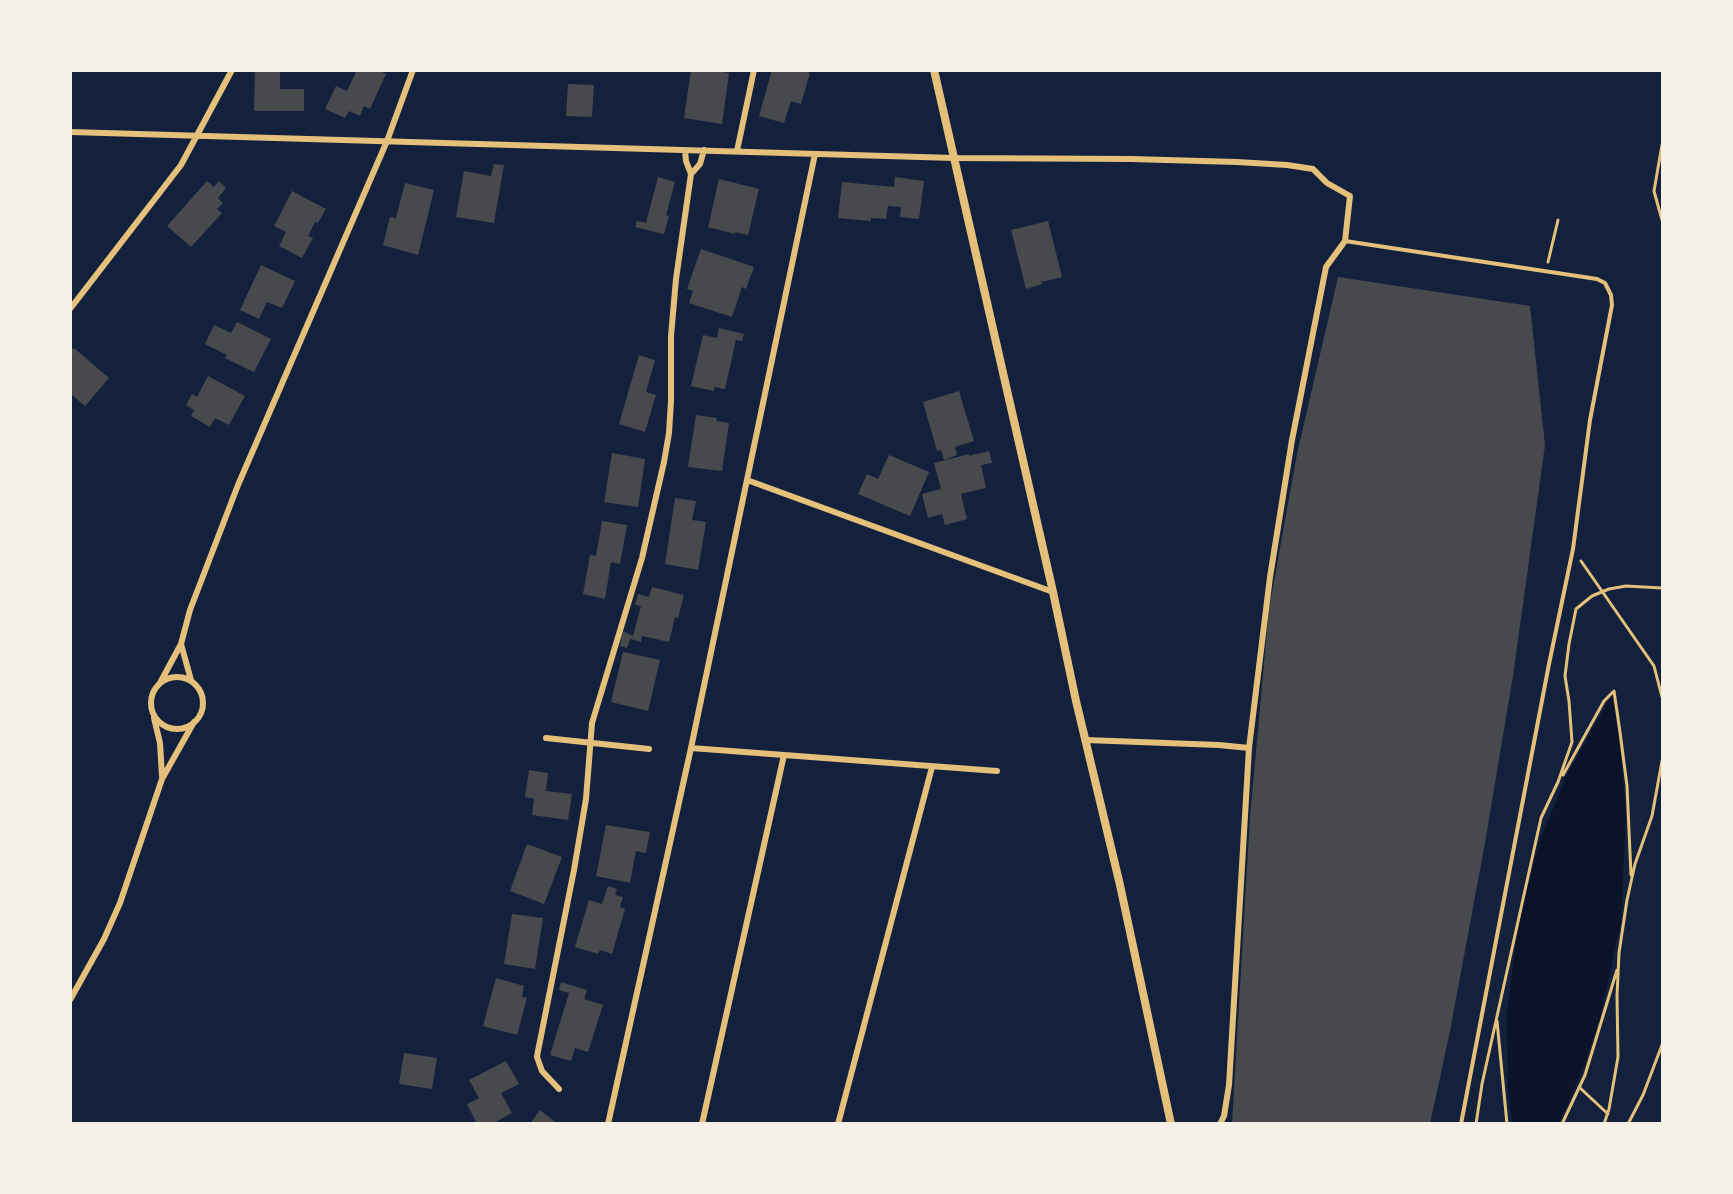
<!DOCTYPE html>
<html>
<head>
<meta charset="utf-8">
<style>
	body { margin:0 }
	#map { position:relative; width:1733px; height:1194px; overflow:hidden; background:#14213d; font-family:"Times New Roman",serif }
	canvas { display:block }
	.frame { position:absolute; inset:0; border:72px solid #f6f1e7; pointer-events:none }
</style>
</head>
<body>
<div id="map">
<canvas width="1733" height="1194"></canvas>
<div class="frame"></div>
</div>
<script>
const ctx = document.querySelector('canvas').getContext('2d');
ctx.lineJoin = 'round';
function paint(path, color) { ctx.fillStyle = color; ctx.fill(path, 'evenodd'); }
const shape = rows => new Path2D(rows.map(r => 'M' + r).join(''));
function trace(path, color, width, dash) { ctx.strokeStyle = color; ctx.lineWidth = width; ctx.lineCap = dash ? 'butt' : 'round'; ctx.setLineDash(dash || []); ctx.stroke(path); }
paint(shape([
	[1612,694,1621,755,1626,815,1621,922,1600,1018,1583,1069,1559,1123,1512,1124,1508,1089,1507,1014,1518,925,1539,843,1566,777]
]), '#0b132b');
paint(shape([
	[255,70,280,70,280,89,304,89,304,111,254,111],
	[357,70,377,70,386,74,370,109,364,106,360,116,349,111,345,118,325,109,336,86,347,91],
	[691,70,711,70,729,73,722,124,684,118],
	[772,70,800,70,810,73,801,104,791,101,784,123,759,116],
	[568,84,594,85,592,117,566,116],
	[494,164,504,165,494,223,456,217,464,171,491,176],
	[658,177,675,182,666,215,669,216,664,234,635,227,637,221,646,223],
	[895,177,924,181,919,219,900,217,901,207,888,206,886,219,871,218,871,221,838,218,842,182,894,187],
	[719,179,759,189,748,235,735,232,735,234,708,227],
	[207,181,214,187,219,181,226,188,218,198,223,203,217,209,222,213,191,247,167,226],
	[405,183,434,190,418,255,383,245,390,217,396,218],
	[292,191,326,209,318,223,315,222,308,236,313,238,302,258,279,246,286,232,274,226],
	[1048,221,1062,277,1041,282,1042,284,1026,289,1011,230],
	[701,249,754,267,746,289,742,287,732,317,689,303,693,291,687,289],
	[261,265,295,281,282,308,267,302,259,319,240,310],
	[1338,277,1530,306,1545,445,1513,676,1485,843,1450,1031,1430,1124,1232,1124,1250,817,1269,609,1297,454],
	[237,322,271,339,254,372,225,358,227,355,205,344,214,325,231,333],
	[719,328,744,334,742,341,736,340,725,389,714,387,714,391,691,386,703,335,717,338],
	[74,348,109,378,85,406,70,393,70,351],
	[639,355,655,360,646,392,656,395,645,432,619,424],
	[208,376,245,396,229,425,215,418,210,427,191,416,194,410,186,405,192,394,197,397],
	[959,391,974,441,955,447,957,455,944,460,941,450,937,451,923,402],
	[696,415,717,418,716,421,729,423,722,471,688,467],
	[989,451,992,463,981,465,986,488,961,494,967,519,945,525,942,514,928,518,922,494,941,489,934,463,969,454,969,456],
	[612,453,645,459,638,507,604,502],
	[889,455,929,472,910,516,858,494,867,474,878,479],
	[675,498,696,501,692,520,706,522,698,570,665,564],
	[602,521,627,525,620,564,611,562,605,599,583,594,590,555,596,556],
	[652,587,684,595,678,618,675,617,669,642,642,636,641,642,630,639,627,648,620,646,623,631,633,636,641,606,635,605,638,594,649,597],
	[623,652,660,660,648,711,611,702],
	[529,770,548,773,546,791,572,794,568,820,532,815,534,799,525,797],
	[606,825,650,832,646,853,636,851,630,883,596,876],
	[527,844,562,857,544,904,510,891],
	[608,886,617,889,615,895,623,897,620,907,625,909,612,954,600,950,598,954,575,947,589,900,602,904],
	[512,914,543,918,535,969,504,964],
	[496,978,524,986,522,997,527,998,517,1035,483,1026],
	[561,982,587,990,584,999,603,1005,588,1052,575,1048,571,1061,550,1055,569,993,559,990],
	[404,1053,437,1058,432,1089,399,1084],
	[506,1061,519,1084,501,1093,512,1113,492,1124,477,1124,467,1104,479,1098,469,1080],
	[540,1110,558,1124,530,1124]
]), '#48494c');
trace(shape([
	[1662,145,1654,191,1662,220],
	[1548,262,1558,220],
	[1581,561,1654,666,1662,697],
	[1563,775,1604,701,1614,691,1620,732,1627,786,1631,875],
	[1497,1021,1507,1124],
	[1579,1087,1608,1114],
	[1476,1124,1482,1084,1541,818,1558,782,1572,742,1569,701,1565,676,1569,644,1576,609,1592,596,1609,589,1626,586,1662,588],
	[1562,1124,1585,1075,1617,970],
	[1604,1124,1609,1109,1618,1057,1617,996,1619,953,1627,900,1635,864,1652,816,1662,761],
	[1628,1124,1643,1095,1662,1045]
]), '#e5c07b', 3);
trace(shape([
	[1345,241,1597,279,1605,283,1611,295,1612,305,1590,420,1573,549,1549,664,1461,1124]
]), '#e5c07b', 4);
trace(shape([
	[70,132,954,158,1131,159,1237,162,1287,165,1313,169,1327,183,1350,196,1345,241,1326,267,1292,440,1270,577,1249,748,1229,1085,1224,1116,1220,1124],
	[737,151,754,70],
	[691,174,700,164,704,150],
	[70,309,181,165,232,70],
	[747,480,1053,592],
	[181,644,191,680],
	'151 703a26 26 0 1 1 52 0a26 26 0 1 1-52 0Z',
	[160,683,181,644,190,610,238,485,387,141,413,70],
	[154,718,160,743,162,776],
	[546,738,649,749],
	[1086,740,1219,745,1249,748],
	[691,748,997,771],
	[70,1000,104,939,120,903,162,779,194,722],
	[559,1089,542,1071,537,1057,538,1051,574,870,586,799,592,723,642,558,664,462,669,433,671,401,671,336,676,279,691,174,686,161,685,150],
	[608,1124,691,748,815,154],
	[702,1124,784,755],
	[838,1124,932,767]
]), '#e5c07b', 6);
trace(shape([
	[934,70,1053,592,1076,701,1120,885,1171,1124]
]), '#e5c07b', 8);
</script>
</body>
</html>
